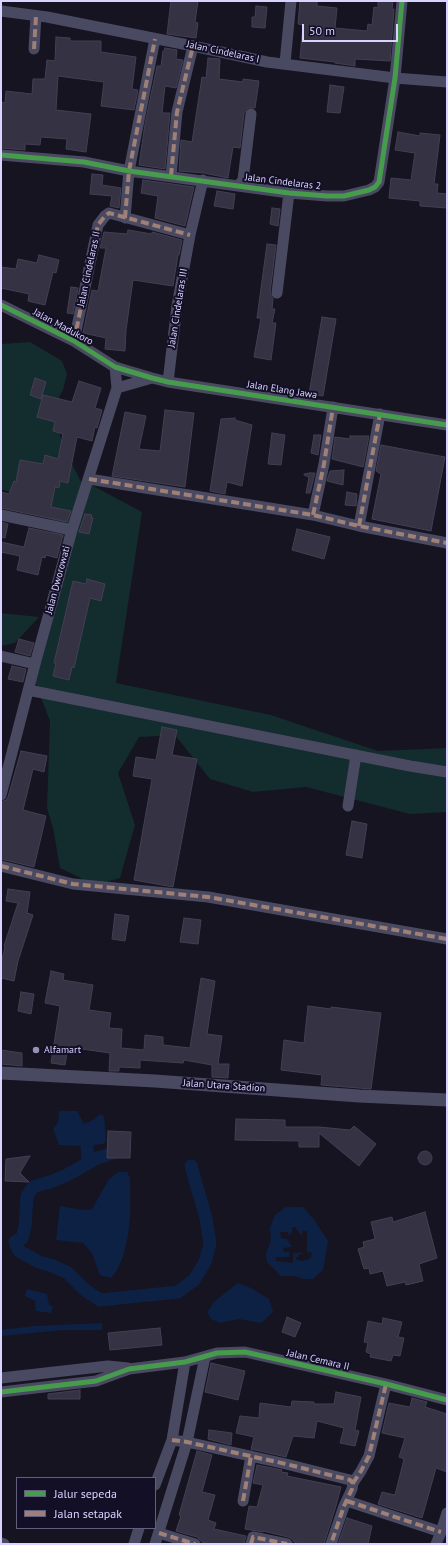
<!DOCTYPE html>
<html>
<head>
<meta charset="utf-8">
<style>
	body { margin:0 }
	#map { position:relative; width:448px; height:1545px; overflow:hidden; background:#161421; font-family:"PT Sans",sans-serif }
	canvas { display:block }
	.frame { position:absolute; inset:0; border:2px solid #d9d4ff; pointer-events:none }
	.legend { position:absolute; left:16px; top:1477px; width:140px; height:52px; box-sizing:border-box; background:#130f26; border:1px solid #625e7d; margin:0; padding:5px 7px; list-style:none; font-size:12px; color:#d9d4ff }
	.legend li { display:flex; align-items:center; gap:8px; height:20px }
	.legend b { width:20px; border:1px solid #625e7d }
	.scale { position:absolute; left:302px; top:24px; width:96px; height:18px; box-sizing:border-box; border:2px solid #d9d4ff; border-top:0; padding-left:5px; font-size:12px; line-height:14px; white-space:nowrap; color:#d9d4ff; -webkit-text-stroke:3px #130f26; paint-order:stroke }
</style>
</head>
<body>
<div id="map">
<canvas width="448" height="1545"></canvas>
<div class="frame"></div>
<ul class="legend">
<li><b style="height:5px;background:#469c4c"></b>Jalur sepeda</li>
<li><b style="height:5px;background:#9e8076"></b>Jalan setapak</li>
</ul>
<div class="scale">50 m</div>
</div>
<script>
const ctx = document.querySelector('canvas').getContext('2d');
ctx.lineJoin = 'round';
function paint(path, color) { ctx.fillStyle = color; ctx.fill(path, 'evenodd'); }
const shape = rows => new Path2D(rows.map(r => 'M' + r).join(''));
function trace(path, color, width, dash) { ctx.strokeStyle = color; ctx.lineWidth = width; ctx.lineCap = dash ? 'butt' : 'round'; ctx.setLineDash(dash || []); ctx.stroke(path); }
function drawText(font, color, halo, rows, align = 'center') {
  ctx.font = font + ' "PT Sans",sans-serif'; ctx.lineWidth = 4; ctx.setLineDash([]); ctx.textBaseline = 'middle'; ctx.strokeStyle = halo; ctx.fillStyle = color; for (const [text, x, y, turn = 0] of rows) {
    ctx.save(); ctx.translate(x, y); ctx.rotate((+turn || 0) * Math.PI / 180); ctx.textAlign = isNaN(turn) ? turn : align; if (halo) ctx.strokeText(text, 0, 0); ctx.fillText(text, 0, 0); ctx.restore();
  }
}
paint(shape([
	[30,342,62,361,67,374,63,390,52,410,65,450,85,490,88,483,142,512,116,683,271,715,378,751,447,748,447,812,410,814,306,787,253,792,210,779,175,735,139,737,118,773,135,825,120,878,95,885,60,868,53,828,47,808,50,721,32,674,68,541,51,532,52,511,17,488,9,492,1,489,1,344],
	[1,613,19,615,39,617,15,643,1,646]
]), '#132c2d');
paint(shape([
	[59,1111,77,1111,84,1124,95,1119,100,1114,104,1116,106,1140,104,1144,83,1146,59,1145,53,1129,58,1123],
	[118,1172,127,1172,130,1178,130,1216,128,1236,123,1257,116,1272,111,1278,100,1275,92,1253,83,1243,56,1240,60,1206,84,1210,92,1209,109,1179],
	[286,1207,303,1207,315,1221,328,1241,323,1270,313,1279,303,1279,295,1276,281,1276,267,1262,266,1254,271,1240,270,1228,275,1215],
	[238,1283,251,1288,269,1299,273,1312,261,1323,238,1319,220,1323,211,1319,207,1312,215,1301],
	[27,1289,47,1294,49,1305,53,1306,51,1313,36,1311,35,1301,25,1296],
	[102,1323,102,1330,63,1330,1,1336,1,1330,34,1326]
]), '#0d2144');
paint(shape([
	[292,1227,295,1227,300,1234,302,1234,302,1231,307,1231,307,1252,312,1253,311,1258,309,1258,308,1260,304,1260,303,1261,297,1260,296,1257,298,1257,298,1255,304,1253,293,1253,293,1263,276,1261,276,1257,289,1257,289,1252,284,1252,283,1248,292,1247,287,1239,281,1238,280,1232,288,1232,289,1236,292,1232]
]), '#161421');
trace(shape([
	[87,1146,88,1162],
	[113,1153,95,1159,67,1175,53,1181,33,1187,27,1196,25,1227,22,1238,15,1242,19,1251,39,1262,53,1266,68,1273,85,1290,100,1300,178,1292,194,1280,205,1262,210,1244,206,1218,191,1166]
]), '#0d2144', 13);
const building = shape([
	[171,1,198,1,195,22,198,23,196,38,167,34,171,1],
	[300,1,317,1,317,6,337,8,335,28,367,31,368,24,372,25,374,7,378,8,378,1,393,1,392,9,394,9,390,61,355,59,355,66,335,63,335,62,300,58,303,25,298,24,300,1],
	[256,6,267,7,265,28,252,27,252,17,255,17,256,6],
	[56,37,70,38,70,41,101,41,101,52,136,57,132,89,138,90,134,110,101,106,104,82,58,76,56,110,91,114,86,152,66,149,67,139,41,137,40,145,25,144,25,150,1,148,1,102,5,103,6,91,32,94,33,79,45,79,47,60,55,61,56,37],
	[165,48,177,50,176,59,183,60,176,88,165,86,162,113,170,113,165,169,139,165,145,124,157,66,161,66,163,51,164,51,165,48],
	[208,58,220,59,219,79,243,82,243,79,259,81,255,108,248,108,244,113,240,148,233,147,228,178,204,173,179,171,181,140,192,142,202,77,206,78,208,58],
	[330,85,344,87,340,113,327,112,330,85],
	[398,132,420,136,420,133,440,135,434,184,438,184,437,193,447,194,447,208,420,206,420,201,389,198,391,178,411,180,415,153,395,150,398,132],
	[92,174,103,175,102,185,121,188,119,208,110,206,112,196,90,194,92,174],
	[143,180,194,187,185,226,155,218,158,196,141,193,143,180],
	[217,191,235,194,233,209,214,206,217,191],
	[272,208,280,209,278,226,270,224,272,208],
	[128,230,152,234,152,232,182,240,179,255,178,255,173,286,133,280,126,330,125,351,105,349,106,338,83,333,92,290,98,291,106,248,100,248,104,232,127,234,128,230],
	[267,244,276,245,270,293,273,299,272,309,275,309,272,323,276,323,271,360,254,357,261,318,257,318,267,244],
	[39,255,59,260,56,273,53,272,45,305,28,301,29,294,1,288,1,267,16,269,18,259,37,263,39,255],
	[71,287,78,288,73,314,67,313,71,287],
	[322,317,336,319,323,396,309,394,322,317],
	[35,378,46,382,41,399,30,395,35,378],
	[79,381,101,388,95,408,102,410,97,428,95,427,92,441,77,437,68,483,60,481,59,488,55,487,51,507,71,511,67,522,1,508,1,492,9,494,14,481,16,482,20,460,43,464,45,455,58,459,63,434,53,431,55,422,37,417,43,395,72,402,79,381],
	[165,410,194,413,185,487,112,476,125,412,146,416,139,449,160,451,165,410],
	[235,418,235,420,252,425,242,486,227,482,225,494,210,491,221,419,235,418],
	[272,433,285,435,281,465,268,464,272,433],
	[314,435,321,435,318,455,311,453,314,435],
	[350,436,369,436,363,467,332,459,335,437,350,439,350,436],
	[381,445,445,457,431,531,372,519,381,474,376,471,381,445],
	[344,470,343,485,327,481,330,471,344,470],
	[310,473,315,473,310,493,306,493,309,477,304,475,304,474,310,473],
	[347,492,357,494,356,506,345,505,347,492],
	[85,514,92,515,91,518,93,518,89,534,79,532,85,514],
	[1,522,8,524,5,538,1,537,1,522],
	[29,528,63,535,57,558,46,555,45,558,42,557,38,575,17,570,20,556,1,552,1,542,24,547,29,528],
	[297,529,330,537,324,559,292,550,297,529],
	[87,579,105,584,101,601,90,598,74,668,72,667,69,680,53,676,56,663,54,663,73,581,86,584,87,579],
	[19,639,34,643,30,656,15,652,19,639],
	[12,666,26,669,23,682,8,679,12,666],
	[162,727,177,730,172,755,197,759,173,887,134,880,152,779,133,776,136,757,156,760,162,727],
	[21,751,47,756,44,772,33,769,23,810,46,816,34,867,1,859,1,802,6,800,8,797,21,751],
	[352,821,367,824,362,858,346,855,352,821],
	[8,889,30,892,27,913,33,915,18,961,14,981,1,978,1,964,5,947,4,946,18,903,6,901,8,889],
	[115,914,129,916,125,941,112,939,115,914],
	[184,918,201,920,198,944,180,942,184,918],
	[51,971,64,974,63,980,93,985,89,1010,111,1013,109,1028,122,1029,121,1048,144,1050,145,1035,163,1037,163,1045,190,1048,201,978,215,981,207,1034,222,1036,218,1064,229,1064,228,1078,212,1077,212,1065,184,1060,183,1063,140,1060,140,1068,119,1067,119,1071,109,1071,110,1053,68,1047,65,1065,51,1063,60,1006,45,1003,51,971],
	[21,992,34,994,31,1014,18,1011,21,992],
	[308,1006,331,1009,331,1007,381,1013,371,1089,321,1085,322,1075,281,1070,284,1040,304,1043,308,1006],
	[1,1050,22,1053,22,1066,1,1064,1,1050],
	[236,1119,285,1120,285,1127,319,1127,350,1130,354,1126,376,1144,359,1166,319,1133,319,1147,299,1147,299,1141,235,1140,236,1119],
	[108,1131,131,1132,130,1158,107,1158,108,1131],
	'418 1158a7 7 0 1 1 14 0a7 7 0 1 1-14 0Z',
	[30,1156,20,1173,29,1182,5,1181,6,1159,30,1156],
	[425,1212,437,1258,419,1264,423,1281,406,1285,405,1282,387,1286,383,1271,370,1274,369,1268,364,1269,358,1249,364,1247,363,1242,375,1239,371,1222,392,1217,393,1222,425,1212],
	[287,1317,301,1323,295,1337,282,1332,287,1317],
	[383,1318,402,1322,398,1337,404,1338,400,1356,393,1355,391,1361,370,1357,371,1354,366,1352,368,1343,364,1342,368,1321,382,1324,383,1318],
	[160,1328,162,1345,110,1350,108,1333,160,1328],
	[211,1363,245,1371,238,1400,205,1392,211,1363],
	[80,1390,80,1399,48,1399,48,1394,80,1390],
	[336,1392,361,1397,355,1430,359,1431,355,1446,340,1443,344,1428,317,1421,314,1438,293,1436,286,1457,251,1449,254,1437,236,1433,240,1416,259,1418,260,1403,291,1407,292,1401,314,1402,314,1404,334,1404,336,1392],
	[412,1398,427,1402,425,1407,447,1414,447,1472,436,1468,422,1518,378,1504,382,1492,395,1495,404,1459,399,1457,405,1438,382,1433,389,1403,410,1407,412,1398],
	[209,1430,232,1433,231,1445,208,1439,209,1430],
	[197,1451,212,1455,202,1492,215,1495,208,1520,216,1523,214,1529,246,1536,244,1544,210,1544,202,1542,197,1537,176,1531,181,1516,179,1515,197,1451],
	[257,1465,282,1470,281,1472,288,1473,287,1476,341,1487,336,1506,324,1544,299,1544,294,1542,292,1539,288,1537,263,1531,263,1532,245,1529,249,1506,257,1507,263,1485,253,1483,257,1465],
	[347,1518,372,1526,368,1544,338,1544,347,1518]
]);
paint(building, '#343243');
trace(building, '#433f54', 1);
trace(shape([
	[1,11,47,17,193,46,267,62,395,78,447,82],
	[34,49,36,16],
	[285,63,291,1],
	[1,155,84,162,129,171,289,193,327,196,344,196,369,190,375,187,379,182,395,78,402,1],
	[171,176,177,112,193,46],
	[238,186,243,180,251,114],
	[125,218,129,171,155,39],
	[277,293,289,193],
	[1,305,74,341,115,367,152,378,168,382,447,425],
	[74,341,98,225,105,216,109,213,190,235],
	[168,382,177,306,190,235,203,180],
	[117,388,152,378],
	[89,479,313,515,359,526,447,543],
	[1,515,72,530],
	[313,515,324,464,333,407],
	[359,526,380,414],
	[1,656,35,664],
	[28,690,410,766,447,772],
	[1,795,35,664,72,530,117,388,115,367],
	[348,806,356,755],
	[1,866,73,884,208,897,447,939],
	[1,1378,108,1366,128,1368],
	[1,1392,96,1381,129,1369,185,1362,217,1353,245,1352,386,1384,447,1400],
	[172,1440,187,1442,286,1464,350,1480,353,1483,352,1489,344,1506,331,1544],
	[353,1483,361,1471,369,1456,386,1384],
	[155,1485,172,1440,185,1362],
	[243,1501,251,1456],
	[347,1501,441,1532],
	[159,1533,195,1544],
	[1,1543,4,1544],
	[134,1544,139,1528],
	[155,1544,187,1442,205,1357],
	[251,1544,253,1537,287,1544],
	[436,1544,441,1532,447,1513]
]), '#4a4962', 11);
trace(shape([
	[1,1073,155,1081,359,1096,447,1100]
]), '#4a4962', 13);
trace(shape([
	[34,49,36,16],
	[171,176,177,112,193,46],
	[125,218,129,171,155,39],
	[74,341,98,225,105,216,109,213,190,235],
	[89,479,313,515,359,526,447,543],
	[313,515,324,464,333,407],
	[359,526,380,414],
	[1,866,73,884,208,897,447,939],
	[172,1440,187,1442,286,1464,350,1480,353,1483,352,1489,344,1506,331,1544],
	[353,1483,361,1471,369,1456,386,1384],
	[243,1501,251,1456],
	[347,1501,441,1532],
	[159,1533,195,1544],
	[251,1544,253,1537,287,1544]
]), '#9e8076', 4, [8, 4]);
trace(shape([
	[1,155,84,162,129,171,289,193,327,196,344,196,369,190,375,187,379,182,395,78,402,1],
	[1,305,74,341,115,367,152,378,168,382,447,425],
	[1,1392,96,1381,129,1369,185,1362,217,1353,245,1352,386,1384,447,1400]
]), '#469c4c', 5);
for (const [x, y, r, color] of [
	[36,1050,4,"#9591b1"]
]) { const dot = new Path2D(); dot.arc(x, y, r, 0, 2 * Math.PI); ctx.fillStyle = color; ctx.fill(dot); trace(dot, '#130f26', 1.5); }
drawText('10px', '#d9d4ff', '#130f26', [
	["Jalan Cindelaras I",223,52,12],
	["Jalan Cindelaras 2",283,182,7],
	["Jalan Cindelaras II",89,269,-78],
	["Jalan Cindelaras III",178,308,-81],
	["Jalan Madukoro",63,327,28],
	["Jalan Elang Jawa",282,390,9],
	["Jalan Dworowati",58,580,-75],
	["Jalan Utara Stadion",224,1086,4],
	["Jalan Cemara II",318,1360,13]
]);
drawText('10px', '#d9d4ff', '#130f26', [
	["Alfamart",44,1050]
], 'left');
</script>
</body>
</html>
